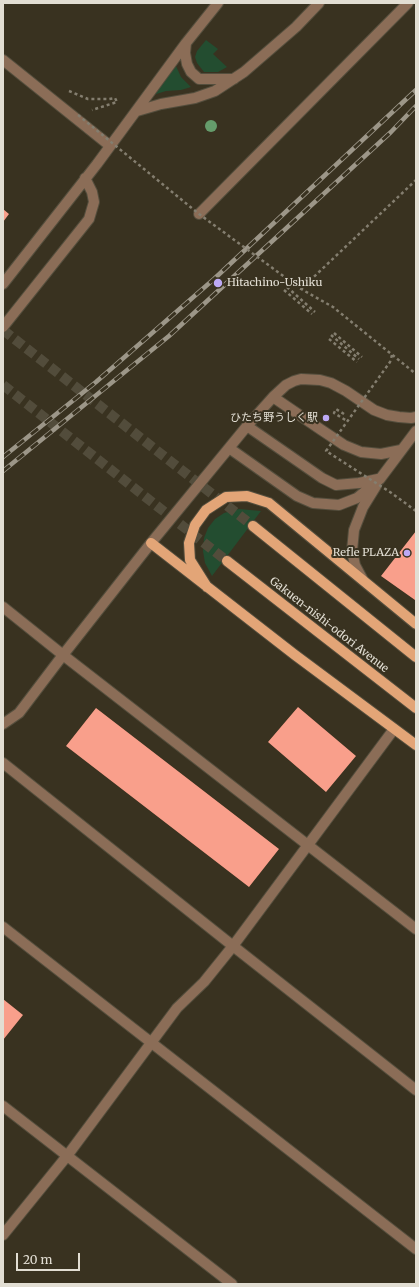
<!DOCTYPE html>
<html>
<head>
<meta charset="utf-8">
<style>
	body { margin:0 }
	#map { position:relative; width:419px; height:1287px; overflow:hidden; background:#393220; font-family:Merriweather,serif }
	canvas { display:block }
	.frame { position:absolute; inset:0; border:4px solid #e2ded3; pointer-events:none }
	.scale { position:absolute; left:16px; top:1253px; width:64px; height:18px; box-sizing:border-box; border:2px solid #e2ded3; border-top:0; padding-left:5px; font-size:12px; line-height:14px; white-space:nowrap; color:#e2ded3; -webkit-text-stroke:3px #393220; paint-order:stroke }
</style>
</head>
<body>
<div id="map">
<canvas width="419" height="1287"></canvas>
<div class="frame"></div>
<div class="scale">20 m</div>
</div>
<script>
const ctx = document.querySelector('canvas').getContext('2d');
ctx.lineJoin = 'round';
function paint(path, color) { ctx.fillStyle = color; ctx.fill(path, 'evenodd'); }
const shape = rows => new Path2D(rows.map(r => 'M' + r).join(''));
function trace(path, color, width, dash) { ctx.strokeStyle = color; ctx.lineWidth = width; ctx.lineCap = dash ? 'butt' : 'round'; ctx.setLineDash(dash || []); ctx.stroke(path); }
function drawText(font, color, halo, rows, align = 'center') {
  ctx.font = font + ' Merriweather,"Noto Sans JP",serif'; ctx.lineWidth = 4; ctx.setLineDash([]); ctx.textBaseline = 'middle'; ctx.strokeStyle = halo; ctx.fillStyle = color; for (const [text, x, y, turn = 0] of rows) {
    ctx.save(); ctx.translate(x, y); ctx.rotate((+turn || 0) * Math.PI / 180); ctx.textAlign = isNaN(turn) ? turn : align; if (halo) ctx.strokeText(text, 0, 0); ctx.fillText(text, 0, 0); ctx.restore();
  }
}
paint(shape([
	[206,40,218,49,213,54,227,67,218,72,204,72,197,63,195,57,197,51],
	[176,66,181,77,191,87,181,90,166,91,153,95],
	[239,509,261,511,212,576,205,563,203,551,204,538,208,528,215,519,224,513]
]), '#234d30');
paint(shape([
	[3,209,9,214,3,222],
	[416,531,416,598,415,600,381,576],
	[298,707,356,756,326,792,268,742],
	[96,708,279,849,249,887,66,746],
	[3,999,23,1015,3,1040]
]), '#f99f8b');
trace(shape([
	[3,330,253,526],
	[3,385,227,561]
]), '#524c3b', 10, [10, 5]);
const minor = shape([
	[186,43,185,53,187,64,191,72,199,79,234,79],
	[3,60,109,145],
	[137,111,161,104,195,98,215,91,244,72,296,27,319,3],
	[199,214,408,3],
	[3,284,97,164,186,43,218,3],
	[3,327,89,219,94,202,92,192,85,178],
	[273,397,320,429,344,445,361,452,381,454,401,450],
	[247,426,322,478,336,485,359,483,378,479],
	[229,448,297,496,313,503,339,505,357,498,380,479,416,431],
	[363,580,355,565,352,551,354,530,363,507,376,486],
	[3,607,63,655,416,929],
	[3,724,19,713,63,655,151,543,247,426,273,397,286,385,294,381,301,379,320,380,331,383,346,391,374,410,387,415,399,417,411,418,416,417],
	[3,763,233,946,416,1090],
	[3,927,416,1249],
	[3,1106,232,1284],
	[3,1235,67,1156,177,1008,204,982,233,946,394,729]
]);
const major = shape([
	[253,526,416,657],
	[151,543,295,655,416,745],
	[227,561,416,708],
	[207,587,190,560,189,543,195,525,206,510,226,497,247,496,269,503,416,624]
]);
trace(minor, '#544e3d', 12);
trace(major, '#544e3d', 12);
trace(shape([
	[69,91,88,99,109,99,115,98,117,102,92,110],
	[287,287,315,312],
	[301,289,416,180],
	[284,290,312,314],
	[334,333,362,357],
	[331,335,359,359],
	[329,339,357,362],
	[344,414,336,409,334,413,347,421]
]), '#847e6f', 2.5, [3, 3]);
trace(minor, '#8b6d57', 10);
trace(major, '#e3a577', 10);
const rail = shape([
	[3,457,96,382,214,279,416,90],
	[3,471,169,336,391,132,416,106]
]);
trace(rail, '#9c9688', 4.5);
trace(rail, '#393220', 3, [9]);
trace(shape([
	[78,115,199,214,301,289,333,307,416,374],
	[392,355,390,362,326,451,390,492,416,511]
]), '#847e6f', 2.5, [3, 3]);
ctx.fillStyle = '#659c6b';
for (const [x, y] of [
	[211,126]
]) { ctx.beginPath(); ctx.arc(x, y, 6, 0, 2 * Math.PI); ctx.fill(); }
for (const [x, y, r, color] of [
	[218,283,5,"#bda9f5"],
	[326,418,4,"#bda9f5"],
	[407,553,4,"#bda9f5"]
]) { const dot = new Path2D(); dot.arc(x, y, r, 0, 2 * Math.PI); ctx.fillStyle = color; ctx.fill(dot); trace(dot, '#393220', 1.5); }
drawText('11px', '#e2ded3', '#393220', [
	["Hitachino-Ushiku",227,283,"left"],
	["ひたち野うしく駅",318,418],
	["Refle PLAZA",399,553]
], 'right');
drawText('11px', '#e2ded3', '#393220', [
	["Gakuen-nishi-odori Avenue",329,625,38]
]);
</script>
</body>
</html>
